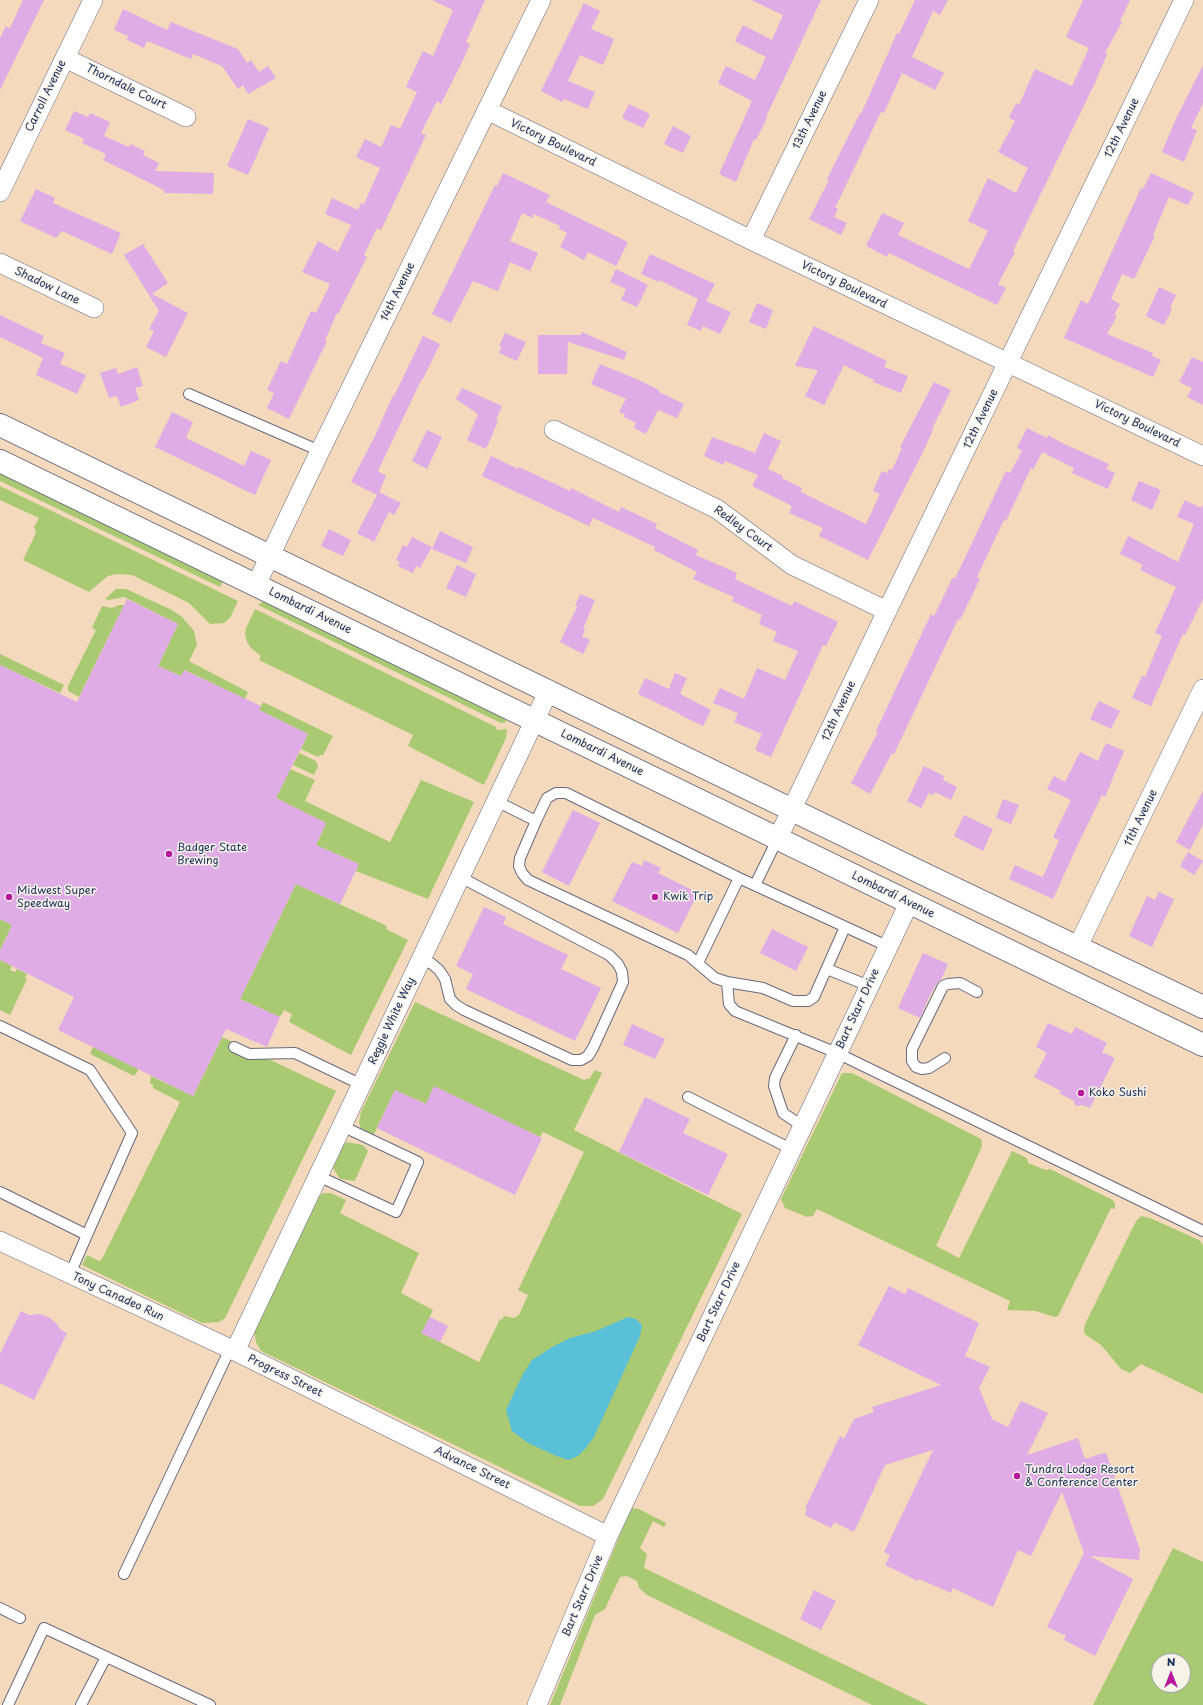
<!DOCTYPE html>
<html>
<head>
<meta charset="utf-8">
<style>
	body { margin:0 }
	#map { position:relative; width:1203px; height:1705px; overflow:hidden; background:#f4d9bc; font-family:"Playpen Sans",sans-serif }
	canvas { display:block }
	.north { position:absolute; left:1151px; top:1653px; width:40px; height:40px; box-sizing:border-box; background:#f7f3e8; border:1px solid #9fa5b1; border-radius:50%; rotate:0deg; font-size:11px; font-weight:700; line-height:16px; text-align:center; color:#1b2f5e }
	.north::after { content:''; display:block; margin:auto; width:14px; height:18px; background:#b5179e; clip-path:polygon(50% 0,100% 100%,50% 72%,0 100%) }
</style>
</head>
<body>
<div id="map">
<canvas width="1203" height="1705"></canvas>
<div class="north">N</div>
</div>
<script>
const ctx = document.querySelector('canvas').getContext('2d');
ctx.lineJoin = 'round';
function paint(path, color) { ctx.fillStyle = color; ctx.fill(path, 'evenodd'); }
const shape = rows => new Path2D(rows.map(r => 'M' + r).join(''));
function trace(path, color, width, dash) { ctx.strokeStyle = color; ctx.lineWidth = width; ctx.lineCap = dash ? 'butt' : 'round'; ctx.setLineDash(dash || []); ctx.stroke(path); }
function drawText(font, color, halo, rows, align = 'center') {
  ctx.font = font + ' "Playpen Sans",sans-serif'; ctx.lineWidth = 3; ctx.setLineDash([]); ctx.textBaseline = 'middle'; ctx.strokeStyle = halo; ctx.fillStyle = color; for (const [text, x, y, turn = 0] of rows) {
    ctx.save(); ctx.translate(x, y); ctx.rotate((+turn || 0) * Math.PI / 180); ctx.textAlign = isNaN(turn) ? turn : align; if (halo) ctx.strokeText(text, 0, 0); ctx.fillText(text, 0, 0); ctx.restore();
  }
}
paint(shape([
	[0,473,223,581,220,587,0,481],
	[0,486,238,601,230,618,224,623,210,624,189,603,132,575,117,574,108,576,89,592,23,560,36,533,34,527,39,518,0,500],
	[116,589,126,589,172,610,182,617,194,631,197,645,189,661,248,692,245,699,185,670,181,676,158,666,178,624,124,597,109,600,105,599],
	[265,601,488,709,503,718,507,722,501,723,258,605],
	[120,605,124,605,79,697,68,691,68,686,96,630,92,628,102,606,112,608],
	[255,609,496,727,497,730,507,729,506,738,484,785,408,746,413,735,259,660,261,656,251,648,247,642,245,634,246,628],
	[0,654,64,685,60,693,0,665],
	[263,702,333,736,323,755,320,755,318,757,301,749,308,734,259,710],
	[299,753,316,761,318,766,314,775,293,765],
	[290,769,315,780,305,801,390,842,421,780,474,802,428,899,356,871,359,864,316,845,326,823,276,798],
	[296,884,387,926,386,929,408,940,351,1055,289,1022,292,1014,284,1010,280,1017,240,999],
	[0,919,12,925,0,951],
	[0,960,12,966,10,970,15,972,17,969,27,974,25,978,27,979,10,1015,0,1010],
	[415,1002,584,1080,590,1078,595,1070,602,1073,574,1130,742,1214,603,1499,593,1506,580,1506,261,1351,256,1342,254,1330,319,1196,324,1193,331,1193,346,1200,340,1213,419,1253,401,1293,433,1310,422,1333,479,1362,500,1319,502,1320,504,1316,514,1318,519,1315,528,1295,518,1290,584,1152,543,1132,540,1137,434,1087,426,1104,395,1090,373,1136,361,1129,359,1122,361,1112],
	[222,1037,336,1091,225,1318,219,1322,202,1323,82,1265,87,1255,99,1261,102,1259,180,1102,153,1088,153,1085,150,1084,151,1076,193,1096],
	[93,1047,138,1069,138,1071,134,1076,90,1054],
	[842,1073,852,1073,981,1139,982,1145,980,1151,936,1246,959,1258,1012,1151,1027,1158,1028,1163,1046,1170,1050,1169,1113,1200,1115,1204,1115,1209,1111,1208,1058,1316,1054,1317,1036,1311,1007,1310,1010,1301,817,1209,813,1216,807,1217,785,1208,781,1199],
	[347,1142,363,1145,368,1151,355,1181,340,1179,333,1168,343,1145],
	[1141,1216,1150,1218,1199,1240,1203,1245,1203,1394,1141,1364,1130,1373,1121,1369,1101,1345,1086,1335,1084,1332,1085,1324,1136,1221],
	[631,1508,639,1509,666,1523,664,1527,653,1521,640,1548,647,1554,644,1568,928,1705,872,1705,647,1595,639,1588,637,1581,627,1576,620,1577,605,1609,595,1615,560,1705,550,1705],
	[1173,1548,1203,1562,1203,1705,1093,1705],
	[1159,1661,1183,1661,1183,1685,1159,1685]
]), '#a9ca72');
paint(shape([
	[628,1317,636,1319,642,1325,640,1336,594,1437,586,1448,578,1456,568,1460,554,1455,528,1443,512,1431,506,1410,523,1374,532,1360,552,1347,570,1338,596,1331]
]), '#5ac0d7');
paint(shape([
	[23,0,44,0,0,90,0,38,6,26,10,28],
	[432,0,485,0,466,42,470,44,464,58,441,104,437,101,421,133,426,135,381,230,377,228,364,255,367,257,338,314,337,313,325,340,327,341,289,419,267,408,274,393,267,390,281,361,287,364,311,311,316,313,330,284,302,272,318,241,338,252,351,225,325,214,332,198,358,210,361,203,364,204,380,168,356,157,365,139,381,147,391,125,400,129,417,92,406,87,423,51,433,56,453,10],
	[751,0,821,0,766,117,767,118,756,140,754,139,736,182,719,174,752,101,718,83,726,66,755,80,766,57,735,41,743,25,772,40,783,15],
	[915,0,948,0,940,15,933,11,912,57,944,73,935,90,902,73,884,113,881,112,835,208,838,209,834,217,847,223,841,235,809,219,829,180,827,179,860,113,861,114,897,33,899,34],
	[1083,0,1130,0,1120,21,1122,22,1105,53,1107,54,1095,83,1030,216,1013,251,1015,252,998,284,1006,288,997,305,889,253,887,257,866,246,882,213,904,223,898,235,969,269,988,231,968,221,988,178,1016,193,1028,168,998,152,1015,121,1009,118,1016,103,1019,105,1035,69,1072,86,1089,48,1066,37],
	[584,3,600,11,591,29,614,39,603,65,580,55,568,81,595,92,588,109,564,99,562,102,541,91],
	[123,9,167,30,171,22,238,49,247,63,251,60,259,72,268,66,276,78,248,94,243,85,238,89,222,66,193,54,191,59,147,41,144,48,127,40,128,36,114,30],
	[1203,65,1203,103,1191,128,1197,130,1184,162,1162,152,1175,121],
	[629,104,650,114,643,128,622,118],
	[74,111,88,117,90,113,110,122,104,136,129,147,130,144,145,151,143,155,159,163,155,171,214,173,213,194,164,193,164,190,103,160,106,154,82,143,84,139,65,130],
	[248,119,269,128,248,175,227,166],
	[673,126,691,136,683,153,664,144],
	[503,173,550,195,546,202,628,242,616,266,588,252,584,260,560,247,567,233,559,229,560,226,534,214,532,218,522,213,510,241,538,253,530,271,510,262,498,291,473,281,451,323,432,314,495,185,497,186],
	[1151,173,1194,193,1188,205,1169,197,1153,235,1155,236,1134,279,1122,274,1111,299,1120,304,1114,315,1117,316,1107,334,1153,353,1152,356,1161,360,1153,377,1064,338,1081,300,1088,304,1141,188,1143,189],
	[36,189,55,198,53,203,121,233,112,254,62,231,56,238,20,221],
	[143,244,168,283,152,294,188,313,166,357,146,347,154,331,149,329,159,311,124,255],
	[650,254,715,284,706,301,731,312,720,334,703,326,701,331,687,325,698,299,659,280,659,282,641,274],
	[616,269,648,285,637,307,621,300,626,289,610,282],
	[1159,287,1176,295,1170,308,1172,309,1164,325,1146,316],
	[757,303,773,310,766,329,749,322],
	[0,315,44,336,41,343,65,353,60,364,86,375,77,394,36,375,43,358,0,337],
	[814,326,887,361,884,367,908,376,901,393,873,382,874,380,844,365,824,405,805,396,818,370,795,366],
	[582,332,627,352,624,360,568,342,567,374,538,374,538,335,581,335],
	[505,333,526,342,517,361,499,353,502,347,499,346],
	[423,336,440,344,423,379,422,379,414,395,378,471,386,476,379,492,401,503,394,515,389,512,374,542,357,533,377,495,351,482,375,436,393,395,394,396],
	[1192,357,1203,362,1203,405,1187,397,1192,388,1179,382],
	[600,364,641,381,659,390,659,392,684,404,677,418,658,410,646,434,634,428,636,423,624,417,625,414,619,412,626,399,591,384],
	[137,367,143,386,135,388,139,400,121,407,117,396,109,398,100,373,116,368,118,374],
	[934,382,951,390,932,429,933,430,921,456,868,560,819,536,823,528,789,513,792,506,752,486,758,475,725,461,724,465,704,456,712,437,755,453,764,433,781,441,768,469,783,476,782,478,802,488,801,492,866,524,880,494,873,491,882,471,887,473,889,469,892,470,902,448,900,447],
	[462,388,502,406,496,420,498,421,486,449,467,440,478,414,456,399],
	[172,412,193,422,186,438,244,466,251,451,271,460,255,495,155,447],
	[1027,428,1047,438,1048,435,1062,443,1109,464,1106,469,1115,473,1108,489,1072,473,1074,468,1042,452,1033,470,1031,468,1006,521,1004,520,977,577,980,579,960,620,958,619,894,754,892,753,870,794,851,783,878,732,876,731,931,614,934,616,953,577,955,579,1006,471,1010,473,1022,451,1017,448],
	[427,430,442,437,427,469,412,461],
	[491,456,518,469,519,467,570,491,571,488,619,512,621,507,657,524,655,528,698,550,696,555,737,573,735,579,792,606,794,601,838,622,826,646,823,645,771,757,755,750,762,734,734,722,738,713,713,703,720,688,744,699,757,668,785,680,798,651,773,641,777,632,759,624,762,615,732,601,734,597,693,579,697,572,654,550,655,547,593,518,589,526,482,476],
	[1139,481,1161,490,1152,510,1131,500],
	[1185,500,1201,508,1203,504,1203,599,1185,635,1183,634,1151,706,1132,698,1142,676,1145,677,1162,636,1155,633,1176,587,1140,570,1143,565,1120,554,1128,536,1178,562,1194,524,1177,517],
	[329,529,351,540,343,556,321,546],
	[440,531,473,547,466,563,432,549],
	[412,537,432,547,420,568,416,566,413,573,398,566,400,562,396,560,403,545,407,547],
	[457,565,476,574,466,597,446,588],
	[580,594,595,600,583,629,585,630,582,636,590,640,583,654,560,642,577,607,575,606],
	[127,599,178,624,158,666,181,676,184,670,261,706,259,710,308,734,276,798,326,823,316,845,359,864,340,904,296,884,240,999,280,1017,267,1047,226,1029,193,1096,58,1030,74,997,0,960,0,951,12,925,0,919,0,665,77,702],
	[675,673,687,678,680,694,711,710,703,726,680,715,680,714,638,694,645,678,669,689],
	[1099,701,1120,711,1111,729,1090,719],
	[1106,743,1124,751,1105,797,1102,795,1079,842,1053,899,1009,879,1015,865,1042,877,1044,875,1059,840,1053,837,1071,800,1047,789,1054,776,1065,782,1080,752,1098,761],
	[924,766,944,776,943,780,957,787,951,800,935,792,933,795,929,793,921,808,907,801],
	[1203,791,1203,824,1190,850,1176,842],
	[1003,799,1019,805,1011,824,996,818],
	[573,810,600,823,569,886,542,872],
	[964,815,993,829,983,851,954,836],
	[1188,852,1203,861,1194,875,1180,866],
	[644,860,661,868,658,873,698,893,678,933,612,901,632,862,642,866],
	[1159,892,1174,899,1152,947,1129,936,1147,896,1155,900],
	[484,907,506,917,503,924,568,955,561,969,601,988,575,1041,466,989,473,974,456,966],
	[772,929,808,947,796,971,760,953],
	[923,953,948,964,941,980,937,983,930,995,920,1018,898,1008],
	[1048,1023,1072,1034,1075,1027,1107,1043,1102,1052,1115,1058,1090,1108,1082,1105,1076,1106,1073,1100,1060,1094,1061,1091,1034,1077,1047,1053,1036,1047],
	[632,1024,665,1039,655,1059,623,1045],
	[434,1086,542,1138,515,1195,377,1128,395,1090,426,1104],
	[645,1097,690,1119,683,1133,728,1154,708,1195,619,1152],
	[889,1286,905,1294,908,1288,979,1323,965,1356,990,1367,979,1388,992,1419,1008,1427,1021,1401,1048,1413,1027,1455,1078,1438,1085,1459,1103,1453,1103,1454,1106,1453,1140,1550,1139,1560,1090,1556,1133,1579,1095,1656,1064,1640,1066,1636,1047,1627,1084,1553,1062,1492,1031,1556,1018,1550,993,1607,953,1588,951,1593,919,1579,918,1581,885,1565,890,1555,884,1552,933,1450,885,1465,854,1532,834,1522,831,1528,805,1515,807,1509,805,1508,840,1436,844,1439,854,1419,874,1412,872,1407,941,1385,858,1345],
	[21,1311,29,1315,40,1314,48,1317,55,1322,61,1330,67,1333,34,1400,0,1383,0,1354],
	[430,1317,448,1326,440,1342,421,1333],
	[814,1590,836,1601,821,1630,800,1619]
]), '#dface6');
const service = shape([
	[189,394,320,451],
	[496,801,536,821,547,798,556,793,566,793,739,878,887,946],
	[536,821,520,858,519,866,522,873,528,880,688,955,715,978,727,982,763,988,793,1001,808,1001,814,997,845,927],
	[755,885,778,838],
	[421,958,432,964,439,970,445,979,450,999,456,1005,464,1010,572,1060,581,1060,588,1056,593,1048,623,982,622,972,618,964,609,955,460,877],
	[698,963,739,878],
	[827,969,869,986],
	[727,982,729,1004,735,1011,837,1053,1203,1231],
	[0,1026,90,1070,132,1133,87,1235],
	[796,1035,775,1078,774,1086,783,1113,802,1126],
	[234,1047,249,1054,295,1053,362,1085],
	[945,1058,929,1068,922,1069,916,1067,912,1061,912,1049,943,986,948,984,960,983,977,992],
	[688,1097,791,1149],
	[318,1176,396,1212,418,1162,342,1126],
	[0,1192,87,1235,70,1274],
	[124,1574,230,1349],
	[0,1608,20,1618],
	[8,1705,44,1628,210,1705],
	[81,1705,106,1657]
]);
const minor = shape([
	[65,58,186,117],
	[487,110,751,240,1203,456],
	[0,192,93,0],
	[751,240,869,0],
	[0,263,94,308],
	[554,430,717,509,792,565,887,611],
	[256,585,320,451,541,0],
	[778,838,887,611,1184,0],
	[1078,946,1203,689],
	[0,1241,235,1351,608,1536],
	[235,1351,549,690],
	[537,1705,608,1536,909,903]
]);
const secondary = shape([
	[0,425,926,875,1203,1007],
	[0,461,1203,1045]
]);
trace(service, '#676a7f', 12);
trace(minor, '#676a7f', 20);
trace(secondary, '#676a7f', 24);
trace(service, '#fff', 10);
trace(minor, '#fff', 19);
trace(secondary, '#fff', 22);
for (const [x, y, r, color] of [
	[169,854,4,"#b5179e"],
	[9,897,4,"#b5179e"],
	[655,897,4,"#b5179e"],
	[1081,1093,4,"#b5179e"],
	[1017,1476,4,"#b5179e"]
]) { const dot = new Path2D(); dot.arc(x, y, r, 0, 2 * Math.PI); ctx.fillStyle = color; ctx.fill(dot); trace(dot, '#f7f3e8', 1.5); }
drawText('11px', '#1b2f5e', '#f7f3e8', [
	["Thorndale Court",126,87,26],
	["Carroll Avenue",46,96,-64],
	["13th Avenue",810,120,-64],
	["12th Avenue",1122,128,-64],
	["Victory Boulevard",553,143,26],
	["Victory Boulevard",844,285,26],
	["Shadow Lane",47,286,26],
	["14th Avenue",398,292,-64],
	["12th Avenue",981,419,-64],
	["Victory Boulevard",1137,424,26],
	["Redley Court",743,529,36],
	["Lombardi Avenue",310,611,26],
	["12th Avenue",839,711,-65],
	["Lombardi Avenue",602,753,26],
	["11th Avenue",1141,818,-64],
	["Lombardi Avenue",893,895,26],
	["Bart Starr Drive",858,1009,-65],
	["Reggie White Way",392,1021,-65],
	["Tony Canadeo Run",118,1297,25],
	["Bart Starr Drive",719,1302,-65],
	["Progress Street",285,1376,26],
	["Advance Street",472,1468,26],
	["Bart Starr Drive",583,1596,-67]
]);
drawText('11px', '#1b2f5e', '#f7f3e8', [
	["Badger State",177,848],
	["Brewing",177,861],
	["Midwest Super",17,891],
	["Speedway",17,904],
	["Kwik Trip",663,897],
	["Koko Sushi",1089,1093],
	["Tundra Lodge Resort",1025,1470],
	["& Conference Center",1025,1483]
], 'left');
</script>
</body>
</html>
